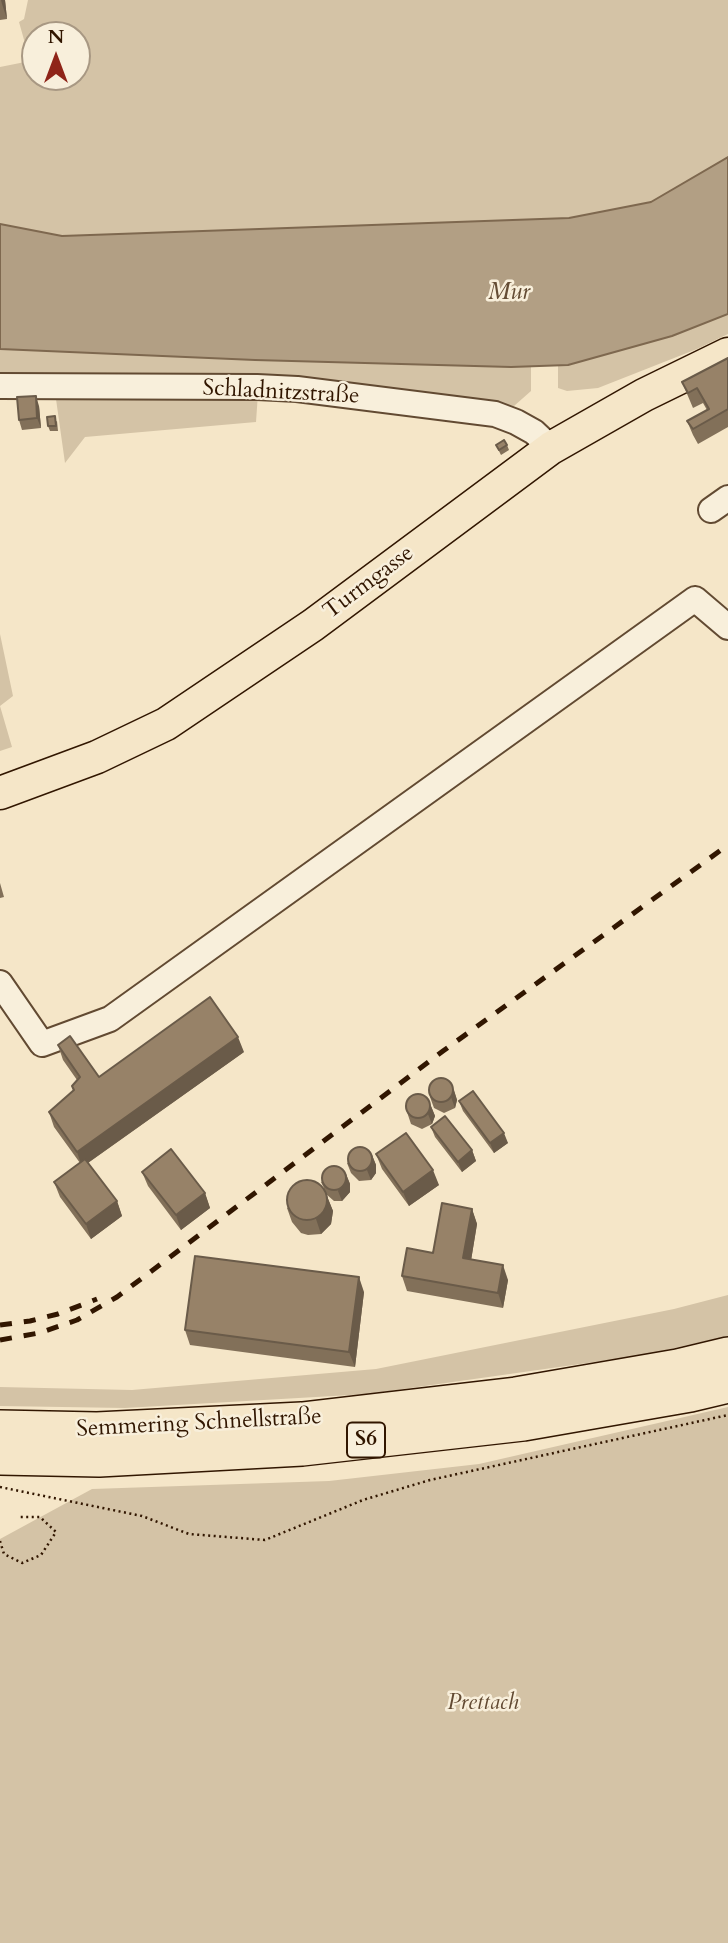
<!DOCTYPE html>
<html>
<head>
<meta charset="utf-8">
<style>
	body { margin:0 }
	#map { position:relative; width:728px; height:1943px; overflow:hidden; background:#f5e6c8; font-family:Cardo,serif }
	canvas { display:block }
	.north { position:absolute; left:21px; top:21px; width:70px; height:70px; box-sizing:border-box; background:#f8efdb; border:2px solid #a89883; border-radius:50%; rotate:0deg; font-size:19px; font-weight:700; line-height:28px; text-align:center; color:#311600 }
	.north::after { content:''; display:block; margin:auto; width:24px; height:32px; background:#8f2418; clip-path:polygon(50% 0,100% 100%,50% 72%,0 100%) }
</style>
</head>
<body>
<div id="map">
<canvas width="728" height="1943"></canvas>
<div class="north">N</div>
</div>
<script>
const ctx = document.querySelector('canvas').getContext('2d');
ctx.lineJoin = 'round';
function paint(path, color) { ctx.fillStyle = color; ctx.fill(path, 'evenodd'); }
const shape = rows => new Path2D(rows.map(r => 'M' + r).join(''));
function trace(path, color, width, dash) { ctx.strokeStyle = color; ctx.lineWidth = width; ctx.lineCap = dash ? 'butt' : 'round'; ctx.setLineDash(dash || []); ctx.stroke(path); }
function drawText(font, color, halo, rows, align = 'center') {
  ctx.font = font + ' Cardo,serif'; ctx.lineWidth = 5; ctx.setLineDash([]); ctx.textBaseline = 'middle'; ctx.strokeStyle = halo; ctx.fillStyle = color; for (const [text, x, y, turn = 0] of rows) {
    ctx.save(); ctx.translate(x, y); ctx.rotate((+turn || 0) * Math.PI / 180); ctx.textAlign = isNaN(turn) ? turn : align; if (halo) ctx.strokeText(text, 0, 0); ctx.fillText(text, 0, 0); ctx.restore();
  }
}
paint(shape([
	[28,0,728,0,728,157,651,202,569,218,62,236,0,224,0,67,30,61,19,22,24,19],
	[35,35,77,35,77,77,35,77],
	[728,314,728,334,697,349,598,388,567,391,558,388,558,365,568,365,672,336],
	[0,349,255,360,531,366,531,391,514,406,466,401,0,376],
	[55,392,258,393,256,422,85,437,65,463],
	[0,634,13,696,0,706,12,747,0,751],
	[728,1295,728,1336,644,1355,368,1394,125,1408,0,1406,0,1387,132,1390,376,1369,674,1309],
	[728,1407,728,1943,0,1943,0,1539,92,1489,329,1481,479,1464]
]), '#d4c3a6');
const water = shape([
	[728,157,728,314,672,336,568,365,511,367,255,360,0,349,0,224,62,236,569,218,651,202,728,157]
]);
paint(water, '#b29f84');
trace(water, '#7e684f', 2);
const minor = shape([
	[0,386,257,387,297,389,495,414,516,422,534,432,551,448],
	[711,510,728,498],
	[0,983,42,1044,110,1019,695,599,728,627]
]);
const major = shape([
	[0,793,97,757,166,724,313,625,551,448,644,395,728,354]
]);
const highway = shape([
	[0,1429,97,1431,302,1421,516,1396,678,1368,728,1356],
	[0,1456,99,1458,302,1447,523,1422,690,1393,728,1384]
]);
trace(minor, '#624a32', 28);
trace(major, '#311600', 35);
trace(highway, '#311600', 40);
trace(shape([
	[0,1487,142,1516,189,1534,265,1540,363,1500,430,1480,728,1415],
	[0,1541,4,1554,22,1563,41,1555,56,1532,40,1517,19,1517]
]), '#311600', 2.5, [2, 3.5]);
trace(minor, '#f8efdb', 24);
trace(major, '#f5e6c8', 32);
trace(highway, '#f5e6c8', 37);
trace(shape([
	[0,1325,30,1321,58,1314,97,1299],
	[0,1340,39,1333,77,1320,117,1297,443,1051,728,845]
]), '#311600', 5, [12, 12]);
paint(shape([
	[0,0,5,0,7,19,0,20],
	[728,358,728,427,698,444,693,435,687,421,707,410,703,403,693,408,682,382],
	[39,406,41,428,22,430,19,420],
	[57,421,58,431,50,431,48,426],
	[496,445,507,445,509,450,501,455],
	[0,883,4,897,0,898],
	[58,1045,99,1077,244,1052,88,1163,117,1201,122,1216,91,1239,60,1197,54,1182,80,1163,54,1127,49,1112,73,1091,72,1086,77,1080,63,1060],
	[451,1082,457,1100,455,1108,444,1113,434,1108,430,1097],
	[428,1099,435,1116,432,1124,422,1129,411,1124,405,1106],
	[459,1101,508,1143,494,1153,463,1111],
	[431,1127,472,1150,476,1161,462,1172,435,1137],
	[376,1154,439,1185,409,1206,382,1169],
	[372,1155,376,1165,376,1173,371,1180,359,1181,351,1173,347,1163],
	[142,1172,205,1193,210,1208,181,1230,148,1186],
	[346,1174,350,1184,350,1192,342,1201,334,1201,326,1194,333,1211,331,1224,321,1234,308,1235,301,1233,292,1222,287,1208,324,1188,321,1182],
	[472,1209,477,1224,471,1260,508,1280,503,1308,407,1291,402,1276,433,1253],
	[364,1292,355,1367,190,1345,185,1330]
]), '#827059');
paint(shape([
	[1,0,5,0,7,19,2,4],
	[36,396,39,406,41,428,37,418],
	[238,1037,244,1052,82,1167,77,1152],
	[454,1090,457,1100,455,1108,451,1097],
	[431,1106,435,1116,432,1124,428,1114],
	[504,1133,508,1143,494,1153,490,1143],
	[472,1150,476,1161,462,1172,458,1162],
	[372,1155,376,1165,376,1173,371,1180,367,1170],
	[433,1170,439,1185,409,1206,403,1192],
	[346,1174,350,1184,350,1192,342,1201,338,1191],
	[205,1193,210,1208,181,1230,176,1215],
	[327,1196,333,1211,331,1224,321,1234,316,1219],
	[117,1201,122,1216,91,1239,86,1224],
	[472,1209,477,1224,469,1273,463,1258],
	[503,1265,508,1280,503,1308,498,1293],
	[359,1277,364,1292,355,1367,349,1352]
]), '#6a5b49');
const building = shape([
	[728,358,728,409,693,429,687,421,709,409,697,388,688,393,682,382,728,358],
	[36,396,37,418,19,420,17,397,36,396],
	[55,416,56,426,48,426,47,417,55,416],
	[504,440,507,445,499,450,496,445,504,440],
	[210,997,238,1037,77,1152,49,1112,74,1090,72,1086,80,1077,58,1045,70,1036,99,1077,210,997],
	'429 1090a12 12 0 1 1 24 0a12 12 0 1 1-24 0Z',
	[473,1091,504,1133,490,1143,459,1101,473,1091],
	'406 1106a12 12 0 1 1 24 0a12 12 0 1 1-24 0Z',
	[445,1116,472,1150,458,1162,431,1127,445,1116],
	[406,1133,433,1170,403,1192,376,1154,406,1133],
	'348 1159a12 12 0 1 1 24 0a12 12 0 1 1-24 0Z',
	[171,1149,205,1193,176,1215,142,1172,171,1149],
	[85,1159,117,1201,86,1224,54,1182,85,1159],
	'322 1178a12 12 0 1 1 24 0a12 12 0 1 1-24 0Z',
	'287 1200a20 20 0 1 1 40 0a20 20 0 1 1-40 0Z',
	[442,1203,472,1209,463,1258,503,1265,498,1293,402,1276,407,1248,433,1253,442,1203],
	[195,1256,359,1277,349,1352,185,1330,195,1256]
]);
paint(building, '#978268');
trace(building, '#6a5b49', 2);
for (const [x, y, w] of [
	[366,1440,38]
]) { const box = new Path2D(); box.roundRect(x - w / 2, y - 17.5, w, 35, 5); ctx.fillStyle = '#f8efdb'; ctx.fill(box); trace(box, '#311600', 2); }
drawText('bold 21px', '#311600', null, [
	["S6",366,1440]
]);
drawText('23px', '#311600', '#f8efdb', [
	["Schladnitzstraße",281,393,3],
	["Turmgasse",369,583,-37],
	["Semmering Schnellstraße",199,1424,-3]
]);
drawText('italic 23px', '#624a32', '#f8efdb', [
	["Prettach",483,1704]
]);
drawText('italic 24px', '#654d35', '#f8efdb', [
	["Mur",509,293]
]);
</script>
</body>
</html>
